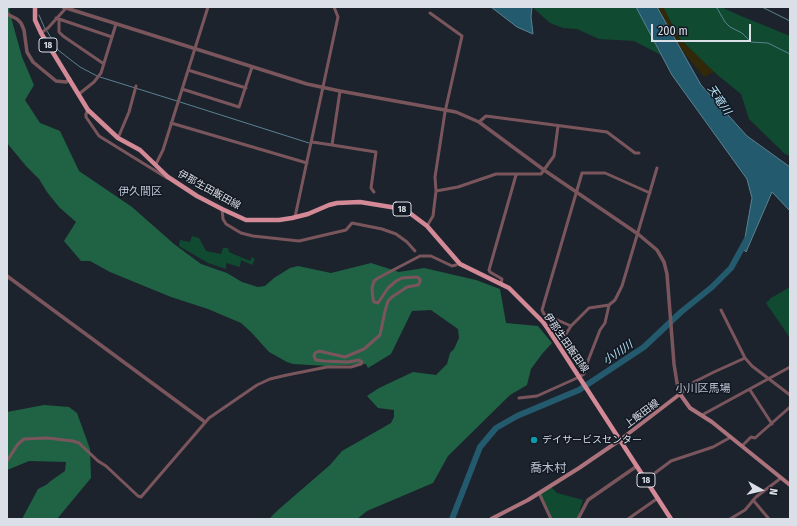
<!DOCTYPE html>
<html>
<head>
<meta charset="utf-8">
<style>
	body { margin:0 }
	#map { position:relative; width:797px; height:526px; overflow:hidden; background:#1c232d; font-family:"Fira Sans Condensed",sans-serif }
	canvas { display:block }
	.frame { position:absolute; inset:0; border:8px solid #dbdfe7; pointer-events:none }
	.north { position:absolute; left:741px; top:470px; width:40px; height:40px; -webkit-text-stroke:3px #131923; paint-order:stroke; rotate:98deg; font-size:11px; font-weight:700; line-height:16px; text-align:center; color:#dbdfe7 }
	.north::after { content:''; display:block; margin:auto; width:14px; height:18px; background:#dbdfe7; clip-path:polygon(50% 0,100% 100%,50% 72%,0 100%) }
	.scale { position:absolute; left:651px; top:24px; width:100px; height:18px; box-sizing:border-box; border:2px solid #dbdfe7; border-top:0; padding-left:5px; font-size:12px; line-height:14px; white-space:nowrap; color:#dbdfe7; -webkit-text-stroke:3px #131923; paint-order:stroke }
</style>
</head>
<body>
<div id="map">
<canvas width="797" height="526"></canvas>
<div class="frame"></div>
<div class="north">N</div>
<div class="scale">200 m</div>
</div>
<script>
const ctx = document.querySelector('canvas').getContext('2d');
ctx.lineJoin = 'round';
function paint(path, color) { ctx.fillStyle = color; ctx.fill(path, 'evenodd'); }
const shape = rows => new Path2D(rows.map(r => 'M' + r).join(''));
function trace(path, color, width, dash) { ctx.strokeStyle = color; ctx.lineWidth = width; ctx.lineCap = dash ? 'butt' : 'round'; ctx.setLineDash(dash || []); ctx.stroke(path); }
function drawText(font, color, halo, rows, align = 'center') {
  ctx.font = font + ' "Fira Sans Condensed","Noto Sans JP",sans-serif'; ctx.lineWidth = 3; ctx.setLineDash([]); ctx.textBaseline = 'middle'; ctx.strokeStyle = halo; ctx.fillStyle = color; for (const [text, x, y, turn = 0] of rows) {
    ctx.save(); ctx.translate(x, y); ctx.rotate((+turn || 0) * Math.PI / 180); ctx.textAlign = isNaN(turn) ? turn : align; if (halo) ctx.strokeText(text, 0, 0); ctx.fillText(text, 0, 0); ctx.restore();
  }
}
paint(shape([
	[532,7,636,7,661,55,634,41,599,39,577,29,563,28,550,23],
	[663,7,721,7,741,16,790,36,790,156,785,154,749,119,741,94,714,72,679,38],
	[192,236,199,238,206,251,221,254,223,248,228,248,229,252,250,261,252,257,255,259,252,265,241,260,240,267,226,263,226,269,208,263,179,246,180,240,190,242],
	[790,287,790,338,766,303,771,298],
	[551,487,557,493,583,500,577,519,551,519,539,493]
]), '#104a30');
paint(shape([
	[7,7,11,7,9,10,22,57,34,85,25,100,40,123,60,131,79,171,132,207,174,244,201,264,227,273,242,282,258,287,265,286,274,278,290,268,298,266,331,273,371,263,399,272,424,268,476,280,500,289,506,323,538,326,552,343,542,354,531,369,527,385,510,395,448,456,433,483,367,511,357,519,269,519,278,510,330,465,342,451,391,423,394,417,394,410,378,408,367,396,379,388,413,372,436,375,447,364,450,353,454,349,459,338,458,329,431,310,412,311,391,354,368,368,366,364,328,366,293,364,287,362,269,352,251,332,241,323,208,309,171,297,110,272,90,261,81,261,64,241,76,222,59,207,47,192,39,179,26,166,7,143],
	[44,405,69,407,77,413,90,449,91,478,57,519,22,519,38,489,46,485,52,480,65,471,66,462,29,461,7,470,7,412]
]), '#1f6344');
paint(shape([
	[657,7,663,7,679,38,714,72,704,77,681,49]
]), '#312908');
const water = shape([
	[491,7,532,7,531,17,533,34,517,27,491,7],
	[636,7,657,7,701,85,747,136,790,167,790,211,772,192,746,252,743,249,752,198,747,179,672,75,636,7]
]);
paint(water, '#245a6d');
trace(water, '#5b8292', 1);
trace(shape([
	[715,7,717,8,725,22,730,27,742,33,751,42,768,43,790,54],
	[762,7,790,21],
	[39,15,45,29],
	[47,31,58,50,80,67,97,76],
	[100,77,177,101],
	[180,102,309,143]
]), '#5b8292', 1);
trace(shape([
	[452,519,480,447,496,428,517,416,579,390,644,347,681,312,712,287,731,268,747,239]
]), '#245a6d', 6);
trace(shape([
	[56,18,112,37],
	[59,19,59,32,63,36,104,64],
	[41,33,48,28,66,8],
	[188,70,246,88],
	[182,89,239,107,252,67],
	[79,94,94,82,101,73,116,24],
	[88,110,86,114,86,117,99,136,167,178],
	[479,122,486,116,607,132,635,153,639,153],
	[171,123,307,163],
	[118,138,129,112,136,86],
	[312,142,332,145,340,91],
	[332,145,376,152,371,188,374,192],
	[156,164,163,150,208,7],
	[436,191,458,187,496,174,541,174,554,156,558,126],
	[222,209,223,219,226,224,241,233,253,236,299,241,346,230,352,223,382,229,396,234,407,242,415,251],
	[295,217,338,17,334,7],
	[427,226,433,216,436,191,435,177,445,112,462,36,430,13],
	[501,284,502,279,490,272,489,270,516,175],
	[721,310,745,358,752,366,790,395],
	[571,326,544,314,542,310,582,173,605,173,650,193],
	[559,345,571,326,589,308,609,305,615,300,622,286,657,168],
	[579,377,584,374,586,366,600,330,605,323,609,305],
	[750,390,772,424],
	[680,394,694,382,714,372,745,358],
	[519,398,537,396,577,378],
	[702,415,790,367],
	[742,446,751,437,755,438,790,407],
	[7,461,18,444,24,439,47,438,73,441,79,443,98,461,106,466,138,496,141,497,209,418,257,385,270,379,287,375,327,367,351,367,361,364,362,362,359,360,348,362,324,361,316,360,314,356,315,353,319,351,345,357,364,349,380,335,385,311,388,301,392,297,407,287,418,285,420,282,420,279,417,277,402,278,396,281,388,288,378,303,374,302,373,299,372,288,374,281,378,278,420,256,431,256,452,266,456,265],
	[655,473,671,461,713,447,731,437],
	[539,493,551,519],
	[753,500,769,519],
	[628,519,658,498],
	[730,519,745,510,756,497,781,478]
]), '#7a565c', 3);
trace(shape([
	[63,7,307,84,340,91,456,112,479,122,544,170,638,234,657,250,664,262,667,274,674,364,677,383,680,394],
	[7,14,17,19,21,23,24,30,27,52,33,62,56,81,66,82,70,79],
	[7,276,205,422],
	[578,519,588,500,637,466]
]), '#7a565c', 3.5);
trace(shape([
	[491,519,528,500,579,468,620,440,680,394,690,408,712,422,790,485]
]), '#ac737d', 4);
trace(shape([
	[35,7,35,20,41,33,88,110,118,138,140,150,168,177,197,196,222,209,246,220,279,220,292,218,308,214,329,205,337,203,360,202,403,209,411,214,427,226,460,264,509,288,543,322,548,329,671,519]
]), '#d38996', 4.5);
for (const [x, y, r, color] of [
	[534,440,4,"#0f9aa8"]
]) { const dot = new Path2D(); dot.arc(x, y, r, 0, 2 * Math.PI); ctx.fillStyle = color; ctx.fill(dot); trace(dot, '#131923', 1.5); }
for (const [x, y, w] of [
	[48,45,18],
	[402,209,18],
	[646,480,18]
]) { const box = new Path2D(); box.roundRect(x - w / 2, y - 7, w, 14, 3); ctx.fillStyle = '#131923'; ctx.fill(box); trace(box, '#dbdfe7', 1); }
drawText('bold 9px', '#dbdfe7', null, [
	["18",48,45],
	["18",402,209],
	["18",646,480]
]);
drawText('10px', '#dbdfe7', '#131923', [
	["伊那生田飯田線",209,190,29],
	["伊那生田飯田線",566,343,55],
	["上飯田線",642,414,-37]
]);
drawText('10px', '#dbdfe7', '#131923', [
	["デイサービスセンター",542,440]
], 'left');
drawText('italic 11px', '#b4e3f6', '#131923', [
	["天竜川",719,100,56],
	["小川川",618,353,-34]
]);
drawText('11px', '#b8c2d0', '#131923', [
	["伊久間区",140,192],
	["小川区馬場",703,389]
]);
drawText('12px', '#b8c2d0', '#131923', [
	["喬木村",548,469]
]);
</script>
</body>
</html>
